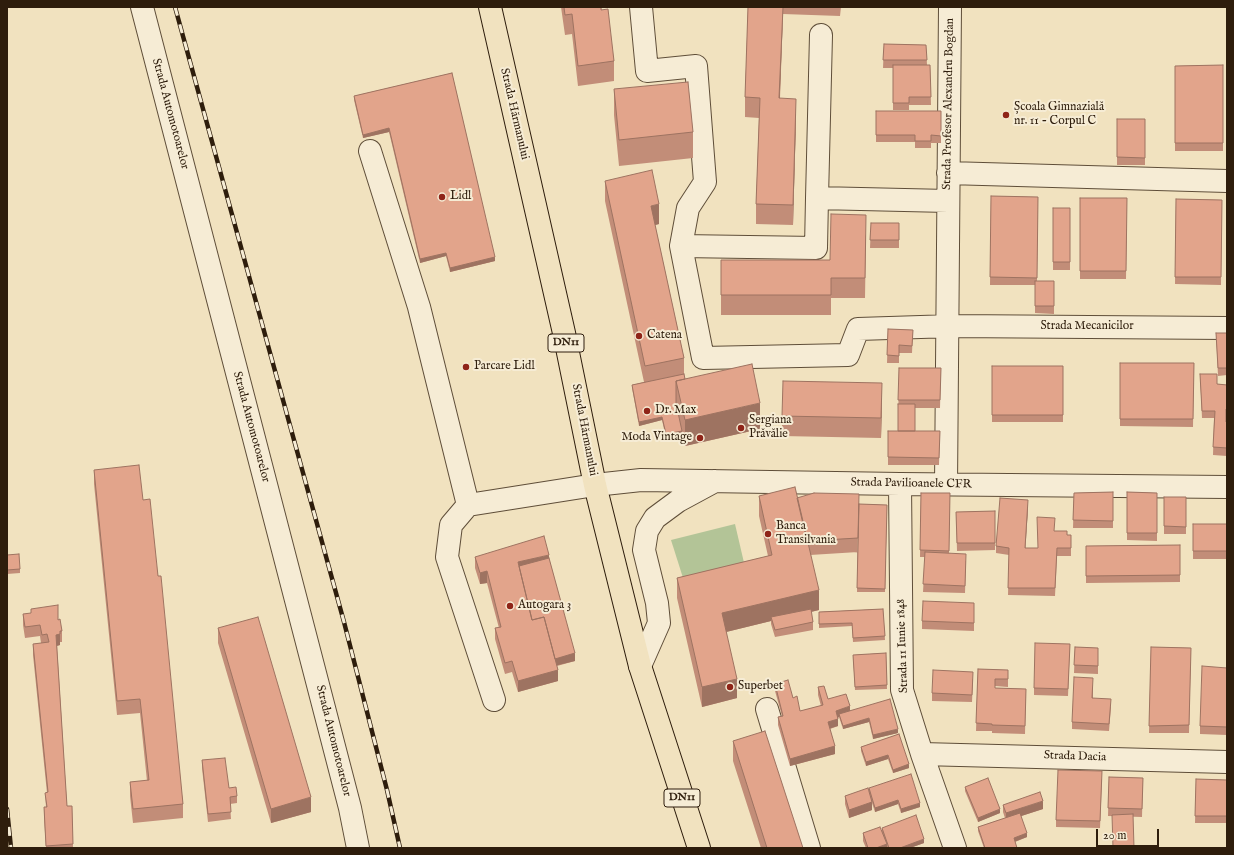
<!DOCTYPE html>
<html>
<head>
<meta charset="utf-8">
<style>
	body { margin:0 }
	#map { position:relative; width:1234px; height:855px; overflow:hidden; background:#f1e2bf; font-family:"IM FELL English",serif }
	canvas { display:block }
	.frame { position:absolute; inset:0; border:8px solid #2e1d0c; pointer-events:none }
	.scale { position:absolute; left:1096px; top:829px; width:63px; height:18px; box-sizing:border-box; border:2px solid #2e1d0c; border-top:0; padding-left:5px; font-size:12px; line-height:14px; white-space:nowrap; color:#2e1d0c; -webkit-text-stroke:3px #f6ecd5; paint-order:stroke }
</style>
</head>
<body>
<div id="map">
<canvas width="1234" height="855"></canvas>
<div class="frame"></div>
<div class="scale">20 m</div>
</div>
<script>
const ctx = document.querySelector('canvas').getContext('2d');
ctx.lineJoin = 'round';
function paint(path, color) { ctx.fillStyle = color; ctx.fill(path, 'evenodd'); }
const shape = rows => new Path2D(rows.map(r => 'M' + r).join(''));
function trace(path, color, width, dash) { ctx.strokeStyle = color; ctx.lineWidth = width; ctx.lineCap = dash ? 'butt' : 'round'; ctx.setLineDash(dash || []); ctx.stroke(path); }
function drawText(font, color, halo, rows, align = 'center') {
  ctx.font = font + ' "IM FELL English",serif'; ctx.lineWidth = 4; ctx.setLineDash([]); ctx.textBaseline = 'middle'; ctx.strokeStyle = halo; ctx.fillStyle = color; for (const [text, x, y, turn = 0] of rows) {
    ctx.save(); ctx.translate(x, y); ctx.rotate((+turn || 0) * Math.PI / 180); ctx.textAlign = isNaN(turn) ? turn : align; if (halo) ctx.strokeText(text, 0, 0); ctx.fillText(text, 0, 0); ctx.restore();
  }
}
paint(shape([
	[735,524,745,567,684,581,671,540]
]), '#b3c497');
const minor = shape([
	[142,7,350,808,358,848],
	[641,7,647,71,696,66,705,182,688,208,681,246,703,358,848,355,858,329,952,326,1227,328],
	[370,151,419,307,468,505,595,485,641,480,900,484,1227,487],
	[948,173,1227,181],
	[817,198,821,35],
	[681,246,816,248,817,198,948,201],
	[900,484,902,690,922,754,955,848],
	[946,485,950,7],
	[468,505,451,525,447,557,494,700],
	[640,666,659,623,657,603,644,550,647,531,655,518,678,501,715,481],
	[767,709,809,848],
	[922,754,1227,762]
]);
const major = shape([
	[490,7,564,333,595,485,640,666,699,848]
]);
trace(minor, '#5f4e39', 24);
trace(major, '#2e1d0c', 24);
trace(minor, '#f6ecd5', 22);
trace(major, '#f1e2bf', 22);
const rail = shape([
	[175,7,344,622,387,790,400,848],
	[7,809,11,848]
]);
trace(rail, '#2e1d0c', 4.5);
trace(rail, '#f6ecd5', 3, [9]);
paint(shape([
	[561,7,601,7,614,61,614,81,578,86,572,34,565,35],
	[748,7,841,7,840,16,783,14,780,98,796,119,793,225,756,224,756,204,759,118,745,117,745,97],
	[884,44,926,45,927,65,930,65,931,105,909,105,909,110,893,110,893,68,883,68],
	[1223,65,1223,151,1175,151,1175,66],
	[452,73,495,261,450,272,446,256,420,263,389,132,363,138,354,100,354,96],
	[614,89,693,132,693,158,619,166,614,115],
	[876,111,941,111,941,143,931,143,931,148,915,148,915,142,876,142],
	[1117,119,1145,119,1145,165,1117,165],
	[605,181,659,224,655,225,684,358,684,374,685,379,760,429,685,446,682,431,682,435,666,438,662,420,639,426,632,388,632,385,644,382,605,201],
	[991,196,1038,197,1037,281,1054,281,1054,314,1035,313,1035,285,990,285],
	[1080,198,1127,198,1126,279,1080,279],
	[1176,199,1222,200,1221,285,1175,284],
	[1053,208,1070,208,1070,270,1053,270],
	[871,223,899,223,899,248,870,248],
	[866,235,865,298,831,298,831,315,721,315,721,260,830,260],
	[888,329,913,330,912,353,899,353,899,363,887,363],
	[1216,333,1227,333,1227,375,1218,376],
	[1120,363,1194,363,1193,427,1120,426],
	[992,366,1063,366,1063,422,992,422],
	[899,368,941,368,940,408,915,408,915,431,940,431,939,465,888,465,888,431,898,431],
	[1200,374,1217,384,1227,385,1227,416,1226,416,1226,422,1227,423,1227,456,1213,455,1214,418,1202,418],
	[882,403,881,438,782,436,782,416],
	[94,470,143,500,158,576,183,804,183,818,133,823,130,796,130,782,147,781,140,713,117,715,94,484],
	[1113,492,1113,528,1073,528,1074,493],
	[1127,492,1157,493,1157,541,1127,540],
	[921,493,950,493,949,553,966,561,965,593,923,592,925,557,920,557],
	[759,496,797,498,859,504,887,505,885,592,857,592,858,523,858,552,810,555,819,610,811,612,813,622,813,630,775,637,771,624,771,621,726,632,737,698,702,707,677,598,677,578,768,556,759,516],
	[1164,497,1186,497,1186,534,1164,534],
	[1028,508,1025,548,1038,548,1054,531,1067,535,1071,535,1071,556,1057,556,1055,596,1008,595,1009,555,996,553,996,546],
	[995,511,995,550,957,551,956,512],
	[1193,524,1227,524,1227,559,1193,559],
	[1180,545,1180,582,1086,583,1086,546],
	[7,555,20,569,20,573,7,574],
	[475,557,549,558,575,661,557,666,558,681,518,692,512,672,505,674,495,639,495,628,499,628,487,583,480,584,475,568],
	[883,609,885,640,853,642,852,626,819,628,819,612],
	[974,611,974,631,922,629,922,621],
	[23,614,58,620,62,631,62,642,60,642,60,645,57,646,67,806,72,806,73,848,46,848,44,818,44,807,46,807,45,793,47,793,33,655,33,644,41,643,40,636,25,638,23,625],
	[218,628,311,812,271,823,218,643],
	[1070,644,1068,696,1034,695,1034,688],
	[1075,647,1098,648,1098,674,1074,673],
	[1151,647,1191,648,1189,733,1149,733],
	[886,653,887,689,855,690,853,655],
	[1227,668,1227,735,1200,734,1200,726],
	[978,669,1008,670,1008,687,995,686,995,688,1026,689,1025,734,992,733,992,731,976,731],
	[973,679,972,702,932,701,932,693],
	[775,684,793,698,800,711,821,706,818,695,818,687,828,699,850,711,898,733,873,739,869,722,843,729,839,717,838,718,838,726,830,729,835,754,790,766,778,725,778,717,782,716,775,691],
	[1093,686,1093,698,1111,707,1109,731,1072,729,1072,722],
	[899,734,909,768,893,773,888,759,866,766,861,751,861,747],
	[733,741,803,848,761,848,733,761],
	[202,760,237,796,237,803,230,804,231,819,208,822,202,768],
	[1109,777,1143,778,1142,817,1108,816],
	[1102,779,1100,828,1056,827,1056,820],
	[1196,779,1227,780,1227,823,1195,823],
	[965,787,1000,813,978,822,965,791],
	[869,788,920,807,901,813,898,804,875,812,872,803,872,810,849,818,845,804,845,796,869,791],
	[1003,805,1043,809,1021,816,1027,837,1015,842,1017,848,984,848,978,831,978,827,1005,818,1003,812],
	[882,828,924,843,910,848,888,848,887,847,887,848,866,848,863,841,863,833,882,830]
]), '#c28d78');
paint(shape([
	[783,7,783,14,779,118,779,98],
	[796,99,796,119,793,225,793,205],
	[389,128,389,132,363,138,363,135],
	[659,204,659,224,651,226,651,206],
	[446,253,446,256,420,263,420,259],
	[495,257,495,261,450,272,450,268],
	[882,383,882,403,881,438,881,418],
	[760,403,760,429,685,446,685,420],
	[662,417,662,420,639,426,639,422],
	[682,431,682,435,666,438,666,434],
	[1028,500,1028,508,1025,555,1025,548],
	[549,555,549,566,520,573,518,562],
	[487,571,487,583,480,584,480,573],
	[819,590,819,610,772,621,771,617,771,621,722,633,722,613],
	[60,634,60,645,56,646,56,635],
	[575,653,575,661,554,666,554,659],
	[558,670,558,681,518,692,518,681],
	[737,679,737,698,702,707,702,687],
	[850,706,850,713,839,714,839,717,836,718,836,711],
	[869,718,869,722,843,729,843,726],
	[838,719,838,726,828,729,828,722],
	[898,729,898,733,873,739,873,735],
	[835,746,835,754,790,766,790,759],
	[888,755,888,759,866,766,866,762],
	[909,764,909,768,893,773,893,770],
	[311,797,311,812,271,823,271,809],
	[898,800,898,804,875,812,875,808],
	[1043,801,1043,809,1006,821,1006,813],
	[872,802,872,810,849,818,849,810],
	[920,803,920,807,901,813,901,809],
	[1000,809,1000,813,978,822,978,818],
	[1027,833,1027,837,1014,842,1014,838],
	[924,839,924,843,910,848,900,848],
	[887,844,887,848,876,848]
]), '#9e7361');
const building = shape([
	[564,7,601,7,601,10,608,9,614,61,578,66,572,14,565,15,564,7],
	[748,7,783,7,779,98,796,99,793,205,756,204,760,98,745,97,748,7],
	[884,44,926,45,927,60,883,60,884,44],
	[893,65,930,65,931,97,909,97,909,103,893,103,893,65],
	[1223,65,1223,143,1175,143,1175,66,1223,65],
	[452,73,495,257,450,268,446,253,420,259,389,128,363,135,354,96,452,73],
	[688,82,693,132,619,140,614,89,688,82],
	[876,111,941,111,941,136,931,135,931,141,915,141,915,135,876,135,876,111],
	[1117,119,1145,119,1145,158,1117,157,1117,119],
	[652,170,659,204,651,206,684,358,645,366,605,181,652,170],
	[991,196,1038,197,1037,278,990,277,991,196],
	[1080,198,1127,198,1126,271,1080,271,1080,198],
	[1176,199,1222,200,1221,277,1175,277,1176,199],
	[1053,208,1070,208,1070,262,1053,262,1053,208],
	[831,214,866,215,865,278,831,278,831,295,721,295,721,260,830,260,831,214],
	[871,223,899,223,899,240,870,240,871,223],
	[1035,281,1054,281,1054,306,1035,306,1035,281],
	[888,329,913,330,912,346,899,345,899,356,887,355,888,329],
	[1216,333,1227,333,1227,368,1218,368,1216,333],
	[1120,363,1194,363,1193,419,1120,419,1120,363],
	[752,364,760,403,685,420,676,381,752,364],
	[992,366,1063,366,1063,415,992,415,992,366],
	[899,368,941,368,940,400,898,400,899,368],
	[684,374,685,379,676,381,676,403,682,431,666,434,662,417,639,422,632,385,684,374],
	[1200,374,1217,374,1217,384,1227,385,1227,409,1226,409,1226,422,1227,423,1227,448,1213,447,1215,411,1202,411,1200,374],
	[783,381,882,383,881,418,782,416,783,381],
	[898,404,915,404,915,431,898,431,898,404],
	[888,431,940,431,939,458,888,457,888,431],
	[139,465,143,500,150,499,158,576,161,576,183,804,133,809,130,782,149,780,140,699,117,701,94,470,139,465],
	[795,487,819,590,722,613,737,679,702,687,677,578,772,555,759,496,795,487],
	[1113,492,1113,521,1073,520,1074,493,1113,492],
	[1127,492,1157,493,1157,533,1127,533,1127,492],
	[814,493,859,494,858,538,807,541,797,498,814,493],
	[921,493,950,493,949,551,920,550,921,493],
	[1164,497,1186,497,1186,527,1164,526,1164,497],
	[1000,498,1028,500,1025,548,1038,548,1037,517,1055,518,1054,531,1067,531,1067,535,1071,535,1071,548,1057,548,1055,588,1008,588,1009,548,996,546,1000,498],
	[859,504,887,505,885,589,857,588,859,504],
	[995,511,995,543,957,543,956,512,995,511],
	[1193,524,1227,524,1227,551,1193,551,1193,524],
	[544,536,549,555,518,562,532,620,544,617,558,670,518,681,512,661,505,663,495,628,501,627,487,571,480,573,475,557,544,536],
	[1180,545,1180,575,1086,576,1086,546,1180,545],
	[925,552,966,554,965,586,923,584,925,552],
	[19,554,20,569,7,570,7,555,19,554],
	[549,558,575,653,555,659,544,617,532,620,519,566,549,558],
	[923,601,974,603,974,623,922,621,923,601],
	[58,605,58,620,60,619,62,631,60,631,60,634,56,635,67,806,72,806,73,844,46,846,44,807,47,807,45,793,48,792,33,644,49,642,47,634,42,635,40,625,25,627,23,614,31,613,31,609,58,605],
	[811,609,813,622,775,630,771,617,811,609],
	[883,609,885,636,853,638,852,623,819,624,819,612,883,609],
	[258,617,311,797,271,809,218,628,258,617],
	[1035,643,1070,644,1068,689,1034,688,1035,643],
	[1075,647,1098,648,1098,666,1074,665,1075,647],
	[1151,647,1191,648,1189,725,1149,726,1151,647],
	[886,653,887,685,855,687,853,655,886,653],
	[1202,666,1227,668,1227,727,1200,726,1202,666],
	[978,669,1008,670,1008,679,995,679,995,688,1026,689,1025,726,992,725,992,724,976,723,978,669],
	[933,670,973,672,972,695,932,693,933,670],
	[1074,677,1093,678,1092,698,1111,699,1109,724,1072,722,1074,677],
	[788,680,793,698,797,696,800,711,823,705,818,687,824,686,828,699,846,694,850,706,836,711,838,719,828,722,835,746,790,759,778,717,783,716,775,684,788,680],
	[890,699,898,729,873,735,869,718,843,726,839,714,890,699],
	[765,731,803,848,767,848,733,741,765,731],
	[899,734,909,764,893,770,888,755,866,762,861,747,899,734],
	[225,758,229,788,236,787,237,796,230,797,231,812,208,814,202,760,225,758],
	[1058,770,1102,771,1100,821,1056,820,1058,770],
	[911,774,920,803,901,809,898,800,875,808,869,788,911,774],
	[1109,777,1143,778,1142,809,1108,808,1109,777],
	[988,778,1000,809,978,818,965,787,988,778],
	[1196,779,1227,780,1227,816,1195,816,1196,779],
	[868,788,872,802,849,810,845,796,868,788],
	[1040,792,1043,801,1006,813,1003,805,1040,792],
	[1020,813,1027,833,1014,838,1017,848,985,848,978,827,1020,813],
	[1133,814,1134,848,1113,848,1112,815,1133,814],
	[916,815,924,839,900,848,889,848,882,828,916,815],
	[880,827,887,844,876,848,868,848,863,833,880,827]
]);
paint(building, '#e2a48b');
trace(building, '#9e7361', 1);
for (const [x, y, r, color] of [
	[1006,115,4,"#8f2418"],
	[442,197,4,"#8f2418"],
	[639,336,4,"#8f2418"],
	[466,367,4,"#8f2418"],
	[647,411,4,"#8f2418"],
	[741,428,4,"#8f2418"],
	[700,438,4,"#8f2418"],
	[768,534,4,"#8f2418"],
	[510,606,4,"#8f2418"],
	[730,687,4,"#8f2418"]
]) { const dot = new Path2D(); dot.arc(x, y, r, 0, 2 * Math.PI); ctx.fillStyle = color; ctx.fill(dot); trace(dot, '#f6ecd5', 1.5); }
for (const [x, y, w] of [
	[566,343,36],
	[682,798,36]
]) { const box = new Path2D(); box.roundRect(x - w / 2, y - 9, w, 18, 3); ctx.fillStyle = '#f6ecd5'; ctx.fill(box); trace(box, '#2e1d0c', 1); }
drawText('bold 11px', '#2e1d0c', null, [
	["DN11",566,343],
	["DN11",682,798]
]);
drawText('12px', '#2e1d0c', '#f6ecd5', [
	["Strada Profesor Alexandru Bogdan",949,104,-89],
	["Strada Automotoarelor",170,114,75],
	["Strada Hărmanului",514,114,77],
	["Strada Mecanicilor",1087,327],
	["Strada Automotoarelor",251,427,75],
	["Strada Hărmanului",584,430,79],
	["Strada Pavilioanele CFR",911,484,1],
	["Strada 11 Iunie 1848",903,646,-92],
	["Strada Automotoarelor",333,741,76],
	["Strada Dacia",1075,757,2]
]);
drawText('12px', '#2e1d0c', '#f6ecd5', [
	["Școala Gimnazială",1014,108],
	["nr. 11 - Corpul C",1014,122],
	["Lidl",450,197],
	["Catena",647,336],
	["Parcare Lidl",474,367],
	["Dr. Max",655,411],
	["Sergiana",749,421],
	["Prăvălie",749,435],
	["Moda Vintage",692,438,"right"],
	["Banca",776,527],
	["Transilvania",776,541],
	["Autogara 3",518,606],
	["Superbet",738,687]
], 'left');
</script>
</body>
</html>
